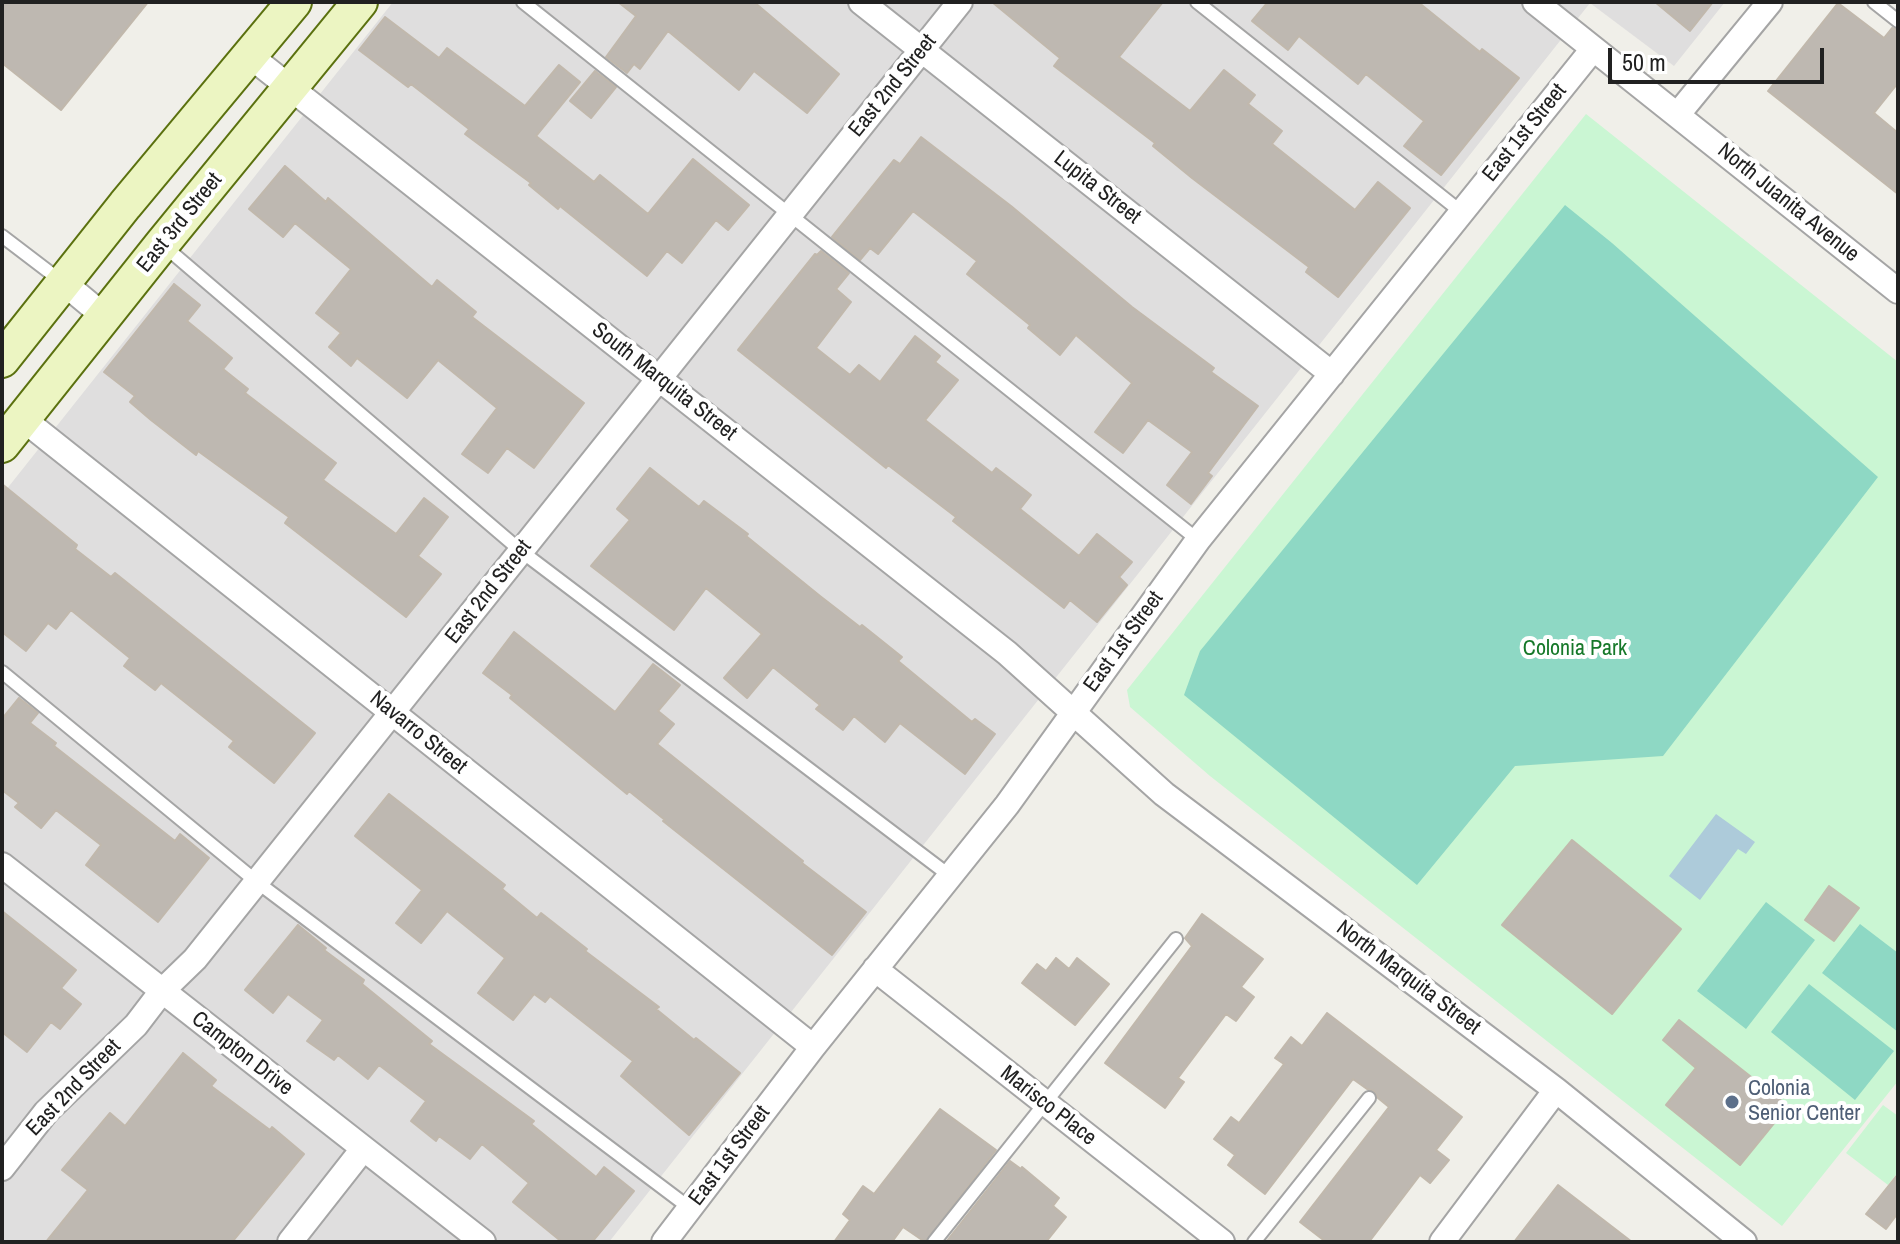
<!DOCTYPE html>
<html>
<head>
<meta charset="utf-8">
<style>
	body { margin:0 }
	#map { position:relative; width:1900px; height:1244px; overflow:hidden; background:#f0efe9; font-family:"Archivo Narrow",sans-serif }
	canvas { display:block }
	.frame { position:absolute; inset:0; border:4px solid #212121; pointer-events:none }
	.scale { position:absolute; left:1608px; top:48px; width:216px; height:36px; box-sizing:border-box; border:4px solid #212121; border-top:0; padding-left:10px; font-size:24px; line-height:28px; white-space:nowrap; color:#212121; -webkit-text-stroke:6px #fff; paint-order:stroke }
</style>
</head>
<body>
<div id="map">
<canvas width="1900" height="1244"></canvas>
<div class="frame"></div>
<div class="scale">50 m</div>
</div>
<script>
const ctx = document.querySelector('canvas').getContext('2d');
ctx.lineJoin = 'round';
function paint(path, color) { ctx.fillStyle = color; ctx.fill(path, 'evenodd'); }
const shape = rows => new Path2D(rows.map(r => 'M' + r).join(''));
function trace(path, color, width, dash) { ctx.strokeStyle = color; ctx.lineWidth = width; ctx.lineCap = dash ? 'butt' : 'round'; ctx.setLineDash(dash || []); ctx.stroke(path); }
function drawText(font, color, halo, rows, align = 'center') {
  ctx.font = font + ' "Archivo Narrow",sans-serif'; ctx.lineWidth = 8; ctx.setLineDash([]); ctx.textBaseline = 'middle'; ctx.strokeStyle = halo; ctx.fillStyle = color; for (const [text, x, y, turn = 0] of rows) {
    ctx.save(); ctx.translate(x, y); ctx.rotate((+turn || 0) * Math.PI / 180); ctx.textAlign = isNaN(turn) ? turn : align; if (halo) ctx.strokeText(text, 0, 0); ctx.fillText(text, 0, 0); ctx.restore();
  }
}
paint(shape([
	[393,2,1725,2,1674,66,1590,3,609,1242,2,1242,2,495]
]), '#dfdede');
paint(shape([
	[1586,114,1898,362,1898,1081,1782,1226,1210,776,1130,707,1127,690],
	[1883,1105,1898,1116,1898,1172,1888,1185,1846,1153]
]), '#caf6d3');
paint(shape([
	[1565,205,1612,243,1878,477,1663,756,1515,766,1417,885,1184,695,1200,651],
	[1766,902,1815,940,1746,1029,1697,991],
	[1860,924,1898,953,1898,1032,1822,973],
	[1809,984,1894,1051,1855,1100,1771,1032]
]), '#8ed8c4');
paint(shape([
	[1716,814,1755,842,1746,854,1738,849,1700,900,1669,876]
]), '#adcbda');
const building = shape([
	[2,2,148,2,61,110,2,63,2,2],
	[618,2,754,2,839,74,807,113,754,71,739,90,668,31,640,69,634,64,627,73,606,57,636,16,618,2],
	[992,2,1163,2,1119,57,1190,111,1224,70,1255,95,1248,104,1282,131,1272,144,1355,210,1378,182,1410,208,1338,297,1306,272,1309,267,1192,178,1153,146,1155,143,1054,66,1060,58,992,2],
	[1268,2,1418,2,1480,52,1482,49,1519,78,1441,175,1404,146,1424,121,1366,74,1358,84,1299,36,1288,50,1252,21,1268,2],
	[1655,2,1713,2,1690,31,1655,2],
	[1838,3,1884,38,1892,28,1898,30,1898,83,1874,113,1898,133,1898,194,1768,91,1838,3],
	[385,17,439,58,447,48,525,106,559,65,580,82,536,136,594,182,600,175,648,214,693,159,749,205,728,230,716,220,682,263,667,251,647,276,560,206,558,209,529,185,531,183,465,134,469,129,411,84,408,87,359,50,385,17],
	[595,71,616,87,591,118,570,101,595,71],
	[921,137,1011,206,1132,307,1214,368,1211,372,1258,406,1208,473,1212,476,1191,504,1167,485,1192,452,1148,420,1123,453,1095,432,1132,383,1076,335,1060,355,1028,328,1030,325,967,274,977,261,913,211,878,254,870,248,860,260,832,237,894,160,900,164,921,137],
	[285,166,326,202,328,198,432,287,437,280,476,312,472,317,584,403,534,468,507,448,488,473,462,454,497,408,438,360,407,398,357,358,351,366,329,347,341,333,316,313,351,269,295,223,283,237,249,209,285,166],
	[821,251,849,273,836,289,851,302,816,348,850,375,859,365,880,382,915,336,940,356,935,362,958,380,925,420,992,473,996,468,1031,495,1020,509,1079,556,1097,534,1132,562,1119,577,1127,585,1097,622,1070,600,1064,608,953,521,956,517,888,465,886,468,738,350,815,254,817,255,821,251],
	[174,284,200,305,187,321,232,358,223,369,248,389,245,393,336,463,323,480,396,534,424,498,448,517,418,556,441,574,406,617,285,523,289,517,198,451,196,455,151,420,130,402,135,396,104,372,174,284],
	[650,468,699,507,704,501,748,534,746,536,820,596,860,627,862,625,902,657,898,661,972,722,975,719,995,734,965,774,900,723,885,742,854,716,843,730,816,709,820,705,773,667,747,698,724,678,762,634,706,588,674,630,591,566,630,520,617,509,650,468],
	[2,484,77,545,75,549,111,577,115,573,315,733,274,783,229,747,234,741,161,683,155,690,124,666,130,658,71,610,56,629,48,623,26,651,2,632,2,484],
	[514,632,615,712,653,664,680,685,658,711,674,724,657,744,803,861,802,863,866,912,832,955,663,821,665,820,629,791,627,794,582,757,510,698,512,695,483,673,514,632],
	[19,698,38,713,30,723,56,743,54,746,175,841,180,834,209,858,158,922,86,865,101,845,56,810,41,828,15,807,19,803,2,790,2,719,19,698],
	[389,794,505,885,502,889,537,918,541,913,587,949,585,951,659,1007,656,1009,694,1040,696,1038,740,1073,689,1135,621,1076,633,1061,550,996,545,1002,534,994,513,1020,478,993,505,958,447,911,421,943,396,923,422,890,355,836,389,794],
	[1572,840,1681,929,1612,1014,1502,925,1572,840],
	[1829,886,1859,908,1834,941,1805,920,1829,886],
	[2,911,76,970,61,988,81,1004,60,1029,51,1022,27,1052,2,1032,2,911],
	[1202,914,1263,959,1241,987,1254,997,1236,1021,1226,1014,1178,1078,1184,1082,1165,1108,1105,1063,1192,946,1185,938,1202,914],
	[298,925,326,948,324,950,364,980,362,984,432,1041,429,1044,534,1121,531,1124,596,1177,604,1167,634,1191,592,1242,562,1242,513,1202,529,1183,482,1144,470,1159,439,1136,436,1141,411,1121,426,1101,379,1065,368,1079,338,1055,334,1060,307,1041,323,1020,288,994,273,1013,245,990,298,925],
	[1056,958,1069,969,1077,958,1109,984,1075,1025,1022,983,1037,964,1046,971,1056,958],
	[1327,1013,1462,1117,1436,1150,1449,1160,1430,1183,1420,1175,1369,1242,1326,1242,1300,1222,1389,1107,1378,1098,1374,1091,1367,1089,1353,1079,1265,1194,1228,1165,1235,1155,1214,1139,1231,1117,1239,1123,1284,1064,1275,1058,1291,1037,1302,1046,1327,1013],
	[1679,1020,1788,1106,1740,1165,1666,1105,1696,1068,1663,1040,1679,1020],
	[183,1053,216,1080,211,1086,270,1130,272,1127,304,1154,232,1242,46,1242,88,1190,62,1170,110,1113,125,1126,183,1053],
	[940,1109,996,1150,925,1242,903,1227,892,1242,834,1242,850,1220,843,1214,863,1186,874,1194,940,1109],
	[1010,1161,1021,1169,1022,1167,1059,1198,1053,1206,1066,1217,1046,1242,946,1242,1010,1161],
	[1898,1174,1898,1213,1886,1229,1866,1214,1898,1174],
	[1558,1185,1632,1242,1514,1242,1558,1185]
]);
paint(building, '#beb8b1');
trace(building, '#c1b8ac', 2);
const lane = shape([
	[523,2,1198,540],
	[1197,2,1460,211],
	[1874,2,1898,21],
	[2,236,61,281],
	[163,245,521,551,950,876],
	[2,672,257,882,691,1209],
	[934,1242,1176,939],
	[1254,1242,1369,1098]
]);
const street = shape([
	[861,2,1332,374],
	[1535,2,1898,291],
	[250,56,1007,653,1164,794,1556,1090,1744,1242],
	[1678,114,1770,2],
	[64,283,105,317],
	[23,419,813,1047],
	[2,865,483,1242],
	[875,969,1222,1242],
	[2,1168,46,1112,136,1025,162,991,195,959,960,2],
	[290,1242,363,1149],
	[664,1242,813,1047,1007,805,1198,540,1593,49],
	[1442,1242,1556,1090]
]);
const secondary = shape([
	[2,360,125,205,294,2],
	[2,445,162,244,360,2]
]);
trace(lane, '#a5a5a5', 16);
trace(street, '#a5a5a5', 28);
trace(secondary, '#5b710f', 38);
trace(lane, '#fff', 12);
trace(street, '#fff', 24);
trace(secondary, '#ecf5c2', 34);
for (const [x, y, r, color] of [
	[1732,1102,8,"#5c6f8a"]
]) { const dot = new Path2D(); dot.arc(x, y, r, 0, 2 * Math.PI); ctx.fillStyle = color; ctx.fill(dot); trace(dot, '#fff', 3); }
drawText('22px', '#212121', '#fff', [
	["East 2nd Street",893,86,-51],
	["East 1st Street",1525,133,-51],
	["Lupita Street",1097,188,38],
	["North Juanita Avenue",1788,203,39],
	["East 3rd Street",180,223,-51],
	["South Marquita Street",664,382,38],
	["East 2nd Street",489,592,-52],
	["East 1st Street",1124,642,-54],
	["Navarro Street",418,733,39],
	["North Marquita Street",1408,978,37],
	["Campton Drive",242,1054,38],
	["East 2nd Street",74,1088,-46],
	["Marisco Place",1048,1106,38],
	["East 1st Street",730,1156,-53]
]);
drawText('22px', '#167829', '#fff', [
	["Colonia Park",1575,649]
]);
drawText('22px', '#4e5e75', '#fff', [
	["Colonia",1748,1089],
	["Senior Center",1748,1114]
], 'left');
</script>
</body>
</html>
